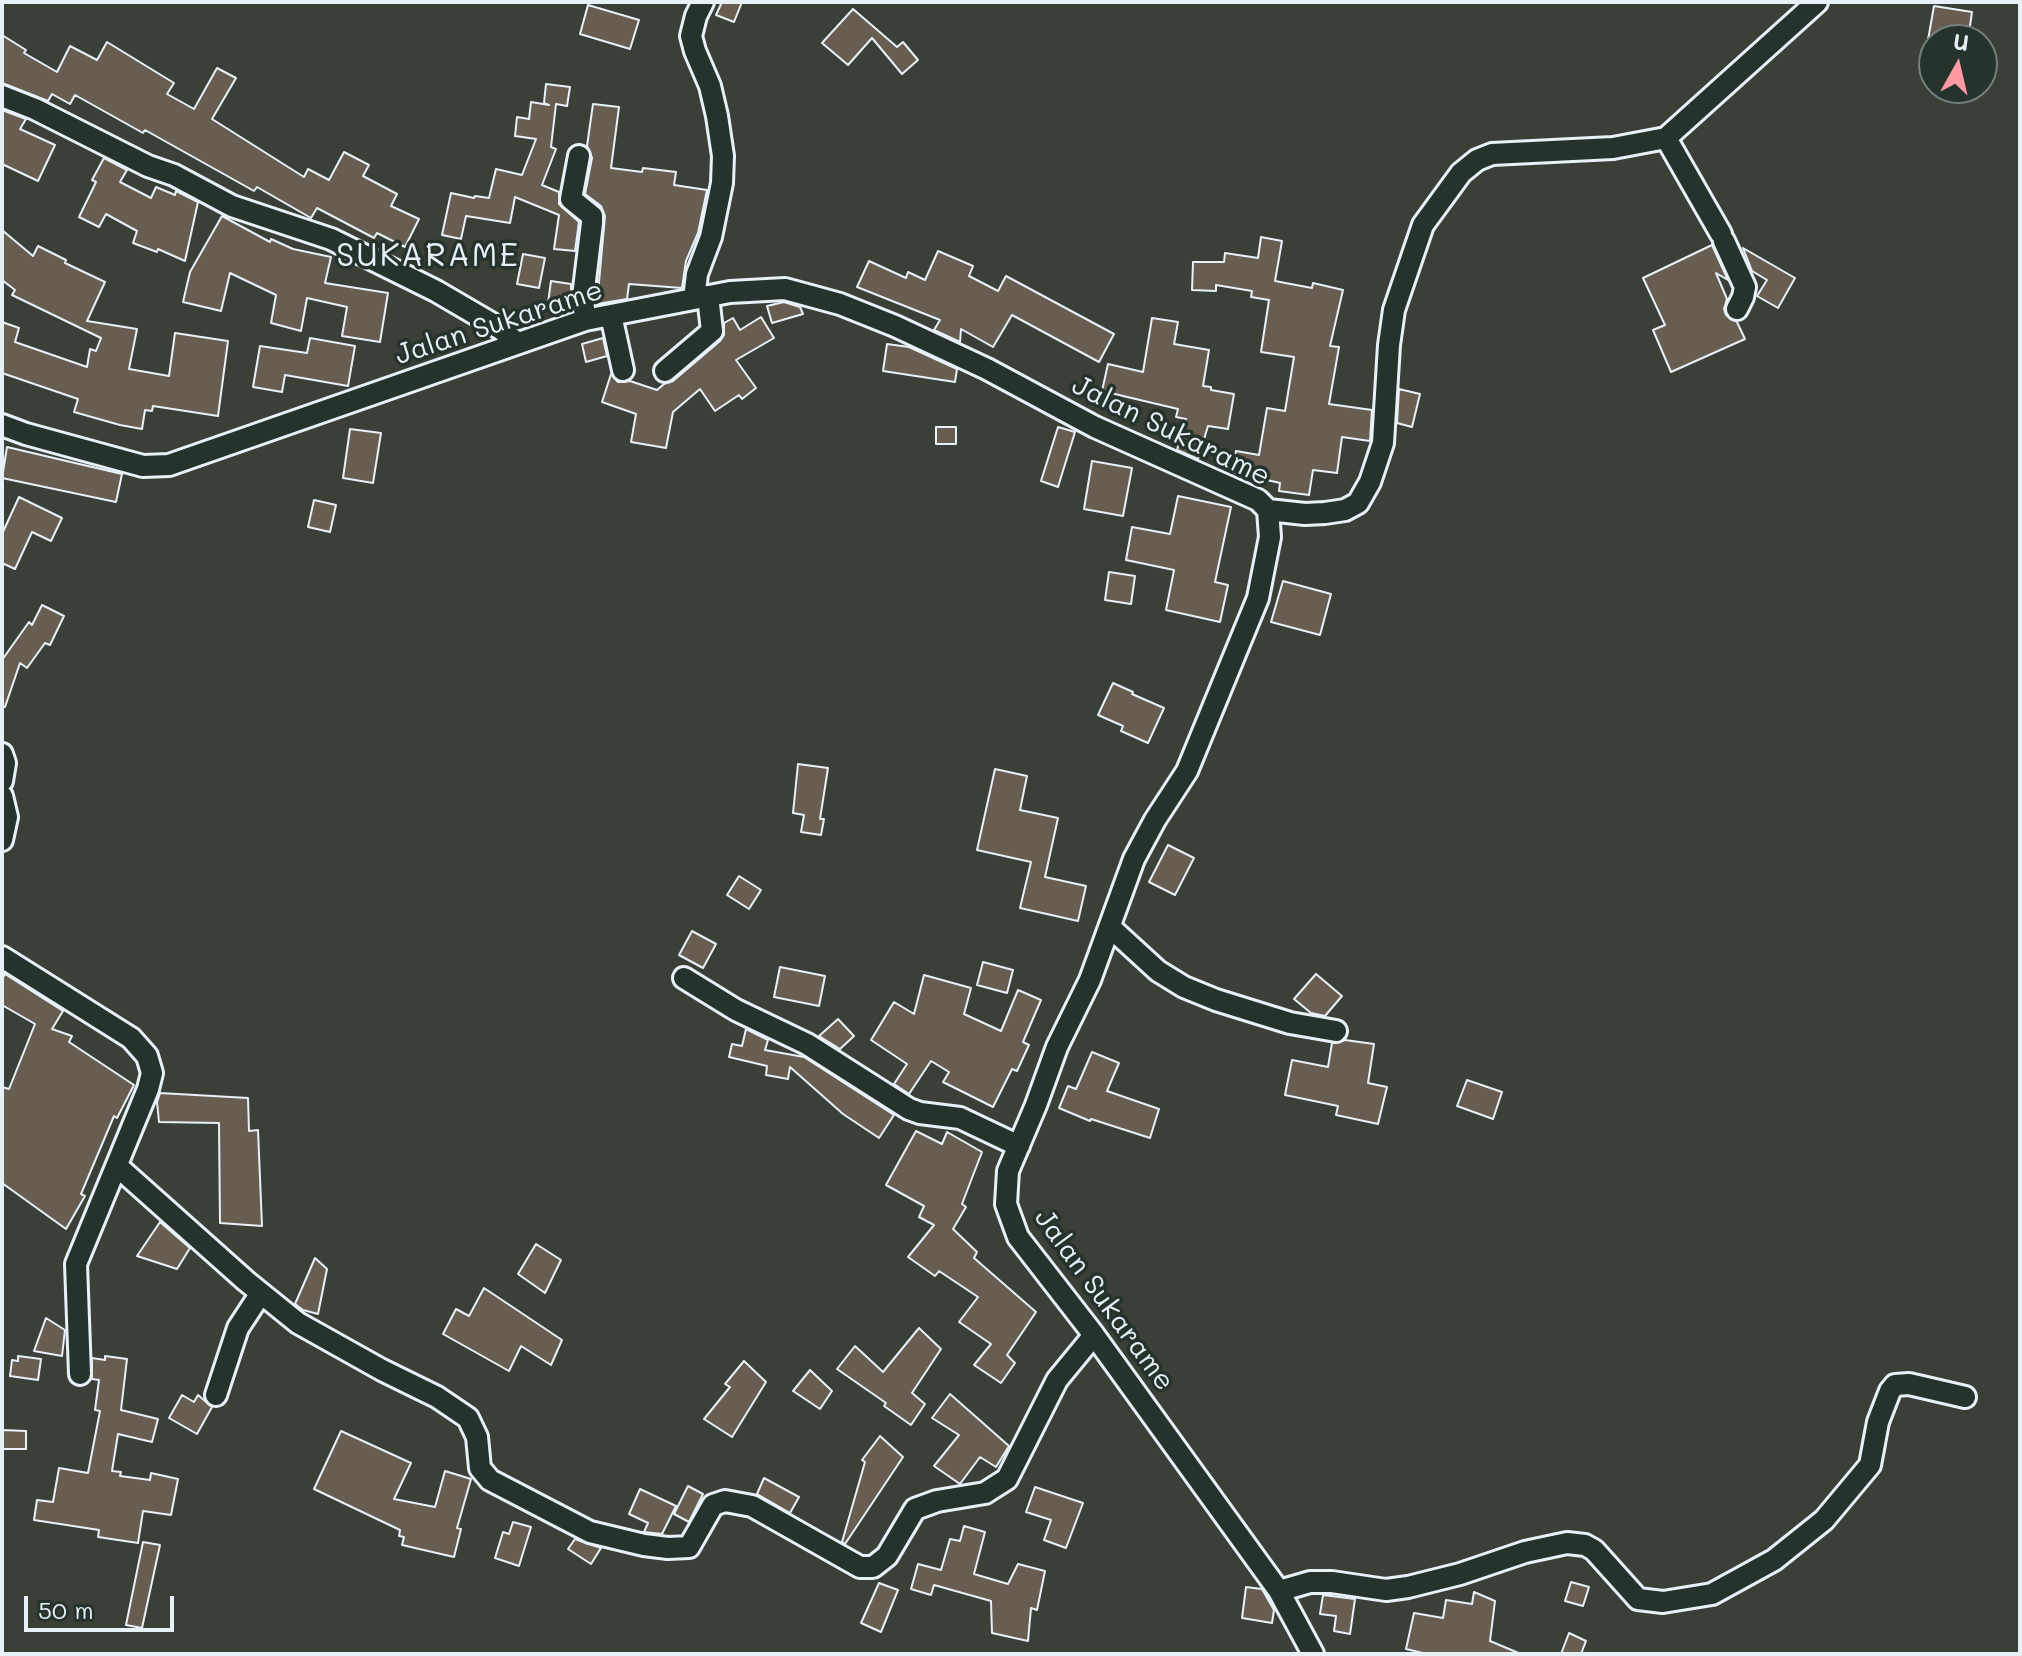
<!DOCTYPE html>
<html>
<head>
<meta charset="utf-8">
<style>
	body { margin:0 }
	#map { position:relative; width:2022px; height:1656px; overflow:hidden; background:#3a4038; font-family:Mali,sans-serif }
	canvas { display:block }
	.frame { position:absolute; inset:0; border:4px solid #e8f1f8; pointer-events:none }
	.north { position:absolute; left:1918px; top:24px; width:80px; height:80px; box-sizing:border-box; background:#26332d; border:2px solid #747f7e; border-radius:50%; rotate:8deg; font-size:22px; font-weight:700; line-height:32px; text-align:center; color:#e8f1f8 }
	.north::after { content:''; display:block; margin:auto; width:28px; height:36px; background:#ff9aa2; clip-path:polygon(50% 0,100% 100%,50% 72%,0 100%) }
	.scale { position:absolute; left:24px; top:1596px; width:150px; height:36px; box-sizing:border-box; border:4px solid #e8f1f8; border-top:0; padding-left:10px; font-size:24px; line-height:28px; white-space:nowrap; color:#e8f1f8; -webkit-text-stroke:6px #26332d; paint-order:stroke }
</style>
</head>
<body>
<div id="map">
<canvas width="2022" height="1656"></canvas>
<div class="frame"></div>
<div class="north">U</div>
<div class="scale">50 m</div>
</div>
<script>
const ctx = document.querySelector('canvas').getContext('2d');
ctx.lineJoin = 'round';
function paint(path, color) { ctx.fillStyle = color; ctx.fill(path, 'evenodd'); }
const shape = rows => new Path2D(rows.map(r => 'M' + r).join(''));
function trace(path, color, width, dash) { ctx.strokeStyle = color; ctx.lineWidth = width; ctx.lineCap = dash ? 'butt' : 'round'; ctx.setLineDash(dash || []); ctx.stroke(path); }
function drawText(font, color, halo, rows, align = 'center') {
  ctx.font = font + ' Mali,sans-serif'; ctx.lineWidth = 7; ctx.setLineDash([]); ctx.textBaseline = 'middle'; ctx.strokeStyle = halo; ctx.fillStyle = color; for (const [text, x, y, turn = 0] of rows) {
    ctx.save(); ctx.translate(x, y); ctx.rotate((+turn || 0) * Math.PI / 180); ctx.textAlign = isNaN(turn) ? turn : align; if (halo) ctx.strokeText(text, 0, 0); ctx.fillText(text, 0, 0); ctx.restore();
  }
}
const building = shape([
	[722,2,742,2,734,22,716,15,722,2],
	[588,5,639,20,630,49,580,34,588,5],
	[1934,6,1972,12,1968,40,1928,40,1934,6],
	[853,9,897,47,903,42,918,60,902,74,872,38,848,65,822,43,853,9],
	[2,35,26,50,24,53,57,72,70,46,97,60,107,42,174,83,167,94,194,109,217,68,236,78,212,119,304,177,308,169,329,180,344,152,369,165,363,176,397,194,391,206,419,219,405,247,377,233,374,238,317,208,311,218,257,187,254,191,145,130,143,133,75,95,70,104,52,94,48,101,2,83,2,35],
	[546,84,570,87,567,106,556,104,551,147,556,149,542,185,559,192,559,204,579,222,575,251,554,249,559,215,515,197,510,223,466,216,461,239,442,235,451,193,474,198,475,196,489,198,496,169,522,175,536,139,515,136,517,117,529,119,531,102,549,105,544,103,546,84],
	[593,104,619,107,611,168,642,172,643,168,676,172,674,185,707,190,698,233,686,261,682,288,629,284,627,299,597,304,605,216,601,206,585,194,592,158,587,146,593,104],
	[2,110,26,119,20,129,55,145,38,181,2,164,2,110],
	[104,158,127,170,120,182,151,198,156,187,175,195,176,191,198,202,185,261,158,249,157,252,133,243,137,231,106,214,99,227,79,217,96,182,92,180,104,158],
	[222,216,270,242,271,239,293,249,331,257,325,283,388,293,380,342,342,336,347,307,307,298,301,331,271,323,276,295,230,273,221,311,183,302,190,272,222,216],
	[2,230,33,256,38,246,66,260,65,263,105,282,87,321,137,329,129,369,169,376,175,333,228,341,218,416,153,406,152,411,145,410,142,429,120,425,74,412,78,399,2,373,2,322,19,328,15,342,87,367,90,349,96,351,101,338,12,295,15,290,2,280,2,230],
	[1261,237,1282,241,1275,281,1312,288,1313,283,1343,290,1330,346,1339,347,1329,404,1372,410,1370,441,1342,437,1337,473,1313,470,1309,495,1279,491,1280,483,1232,472,1236,451,1259,455,1267,408,1285,411,1294,357,1261,352,1269,300,1251,297,1252,291,1216,285,1216,291,1192,290,1193,262,1224,262,1225,253,1258,258,1261,237],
	[1712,245,1728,280,1716,273,1727,299,1724,309,1726,315,1737,322,1745,339,1671,372,1653,330,1665,325,1643,278,1712,245],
	[1743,248,1795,278,1778,308,1757,296,1767,280,1752,271,1743,248],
	[938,251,973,266,969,276,998,291,1006,276,1114,334,1099,362,1012,315,993,347,961,329,960,342,934,330,940,320,857,287,869,261,906,278,908,272,925,280,938,251],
	[523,254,545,258,539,288,517,284,523,254],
	[551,281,571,284,571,307,548,303,551,281],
	[784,302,800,307,803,314,772,323,767,306,784,302],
	[761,317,774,338,736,360,756,388,742,399,739,395,715,411,700,389,673,412,666,448,631,442,636,414,602,402,611,374,618,382,630,381,657,390,664,384,673,381,720,341,724,335,724,323,733,318,740,330,761,317],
	[1152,318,1178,322,1174,344,1209,350,1203,386,1211,387,1211,390,1234,394,1228,429,1208,426,1198,459,1177,450,1186,419,1176,417,1178,409,1102,391,1108,364,1143,372,1152,318],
	[310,338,355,346,348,386,285,375,282,392,253,387,260,346,307,353,310,338],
	[603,338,607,356,586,362,582,344,603,338],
	[887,344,909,347,957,369,955,382,883,371,887,344],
	[1399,389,1420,394,1412,427,1397,423,1399,389],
	[936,427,956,427,956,444,936,444,936,427],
	[1058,427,1075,432,1058,487,1041,481,1058,427],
	[350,429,381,433,373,483,343,478,350,429],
	[7,447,122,474,116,502,2,478,7,447],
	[1092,461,1132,468,1123,516,1084,509,1092,461],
	[1178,496,1231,507,1215,582,1228,585,1220,622,1166,610,1174,570,1126,560,1132,527,1170,534,1178,496],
	[19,497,62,518,51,541,32,532,15,569,2,563,2,534,19,497],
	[314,500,336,505,330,532,308,527,314,500],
	[1109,572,1135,576,1131,604,1105,600,1109,572],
	[1283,581,1331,594,1320,635,1271,622,1283,581],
	[42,605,64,616,50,645,45,643,27,668,20,663,5,707,2,707,2,660,29,622,32,625,42,605],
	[1113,683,1133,692,1132,694,1164,708,1148,743,1121,731,1123,726,1098,715,1113,683],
	[798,764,828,768,820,819,824,819,821,835,801,832,804,815,793,813,798,764],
	[995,769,1027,776,1020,810,1058,818,1045,877,1086,886,1078,921,1020,908,1031,862,977,850,995,769],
	[1168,845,1194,858,1175,895,1149,882,1168,845],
	[739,876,761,890,749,909,727,895,739,876],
	[692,931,716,944,703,968,679,955,692,931],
	[983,962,1013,970,1007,993,977,985,983,962],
	[780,967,825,976,819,1006,774,997,780,967],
	[5,974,63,1011,52,1029,72,1036,69,1042,134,1085,117,1118,114,1116,81,1194,85,1196,66,1229,2,1183,2,1087,9,1089,35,1024,2,1005,2,979,5,974],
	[1316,974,1342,996,1325,1016,1311,1013,1294,999,1316,974],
	[924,975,971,988,964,1014,1001,1031,1018,990,1041,1000,1023,1042,1029,1045,1017,1071,1012,1069,993,1107,943,1082,949,1072,931,1061,909,1094,894,1084,907,1064,871,1040,894,1002,914,1014,924,975],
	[838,1019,854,1036,840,1049,819,1036,838,1019],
	[746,1029,768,1040,765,1050,804,1057,894,1115,879,1138,843,1114,790,1067,788,1079,766,1075,767,1066,729,1057,732,1044,742,1046,746,1029],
	[1345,1040,1374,1044,1368,1083,1387,1087,1378,1124,1336,1115,1338,1106,1285,1095,1292,1060,1328,1067,1332,1043,1345,1040],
	[1092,1052,1119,1063,1107,1091,1159,1109,1150,1138,1091,1119,1090,1121,1059,1108,1068,1086,1076,1089,1092,1052],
	[1467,1080,1502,1092,1493,1119,1457,1106,1467,1080],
	[160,1093,248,1098,249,1131,258,1130,262,1226,220,1223,219,1123,159,1122,157,1102,160,1093],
	[916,1131,942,1144,947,1132,982,1152,962,1204,966,1207,953,1229,977,1252,974,1258,1036,1312,1007,1355,1015,1363,1001,1383,974,1365,991,1344,959,1322,978,1297,939,1271,935,1276,908,1257,934,1225,919,1217,924,1206,886,1185,916,1131],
	[160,1222,190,1248,177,1269,137,1256,160,1222],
	[536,1244,561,1260,545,1293,518,1274,536,1244],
	[315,1258,327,1269,318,1314,303,1310,295,1304,315,1258],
	[484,1288,562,1340,551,1365,521,1346,509,1371,443,1334,456,1309,469,1316,484,1288],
	[46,1318,65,1330,62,1356,34,1351,46,1318],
	[919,1328,941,1349,912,1393,925,1404,911,1425,884,1406,886,1403,837,1369,855,1346,883,1372,919,1328],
	[18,1356,41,1359,38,1380,10,1376,12,1360,18,1361,18,1356],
	[105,1356,127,1359,121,1410,158,1419,152,1442,118,1434,112,1471,121,1472,120,1476,150,1480,151,1473,178,1479,171,1515,143,1511,138,1543,98,1537,99,1530,34,1520,37,1500,53,1502,59,1468,88,1473,100,1411,95,1410,99,1380,92,1379,92,1358,105,1360,105,1356],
	[744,1361,766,1382,732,1437,704,1419,730,1387,725,1384,744,1361],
	[810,1370,832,1391,820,1409,793,1391,810,1370],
	[950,1394,1009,1446,996,1467,980,1457,960,1484,934,1466,959,1435,932,1418,950,1394],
	[182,1395,194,1402,198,1395,212,1407,197,1434,169,1418,182,1395],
	[2,1430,26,1431,26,1449,2,1449,2,1430],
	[341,1431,411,1463,394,1499,435,1507,445,1471,471,1479,457,1528,461,1529,454,1557,402,1545,404,1537,399,1536,400,1530,314,1489,341,1431],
	[880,1436,903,1457,845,1544,842,1542,865,1462,862,1460,880,1436],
	[764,1478,799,1497,790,1513,757,1494,764,1478],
	[688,1486,703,1494,689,1522,674,1514,688,1486],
	[1035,1487,1083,1503,1066,1548,1044,1540,1051,1520,1026,1512,1035,1487],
	[640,1489,676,1506,662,1534,644,1532,648,1523,629,1514,640,1489],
	[513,1522,531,1527,519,1566,495,1558,503,1532,509,1534,513,1522],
	[964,1526,985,1532,974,1574,1008,1584,1018,1564,1045,1571,1037,1610,1031,1608,1028,1641,992,1633,991,1601,934,1585,931,1595,911,1589,918,1564,941,1570,950,1539,960,1541,964,1526],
	[575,1539,601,1548,591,1564,568,1549,575,1539],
	[143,1542,160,1545,142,1628,126,1625,143,1542],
	[1571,1582,1589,1587,1583,1606,1565,1601,1571,1582],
	[879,1583,898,1590,881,1632,861,1623,879,1583],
	[1246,1587,1262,1589,1274,1610,1272,1623,1242,1618,1246,1587],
	[1474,1592,1495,1601,1490,1641,1521,1654,1427,1654,1406,1649,1414,1613,1443,1618,1446,1600,1472,1604,1474,1592],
	[1323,1595,1355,1599,1350,1634,1334,1631,1336,1616,1320,1614,1323,1595],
	[1569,1633,1586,1641,1581,1654,1561,1654,1569,1633]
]);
paint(building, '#675e51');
trace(building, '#e8f1f8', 2);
const street = shape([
	[2,96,35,109,148,166,174,175,232,206,331,239,436,291,501,329,517,343],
	[1666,138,1721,234],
	[579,156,571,199,592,216,592,223,583,297,585,320],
	[1724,241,1745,287,1743,297,1737,309],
	[694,299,697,274,711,237,722,183,723,156,717,116,710,86,695,51,691,36,696,16,703,2],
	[611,315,623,370],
	[665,371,712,331,708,296],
	[2,425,26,434,143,466,169,465,585,320,730,292,785,289,840,304,895,326,987,369,1095,427,1258,500,1268,510,1270,537,1258,598,1187,771,1155,820,1134,859,1090,980,1057,1047,1036,1105,1008,1171,1006,1204,1018,1237,1094,1335,1279,1591,1313,1654],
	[1268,510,1305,514,1325,513,1345,510,1358,503,1370,482,1383,443,1389,345,1394,310,1423,225,1461,173,1477,160,1492,154,1613,148,1666,138,1817,2],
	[2,754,5,763,2,781],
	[2,796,7,817,2,840],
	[1110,927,1158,971,1184,987,1216,1000,1290,1023,1336,1031],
	[2,957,131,1038,147,1056,152,1073,148,1089,76,1264,80,1374],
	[684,978,736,1010,807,1044,909,1109,920,1113,960,1118,1019,1146],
	[117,1166,246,1281,298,1323,382,1370,437,1397,468,1418,477,1437,480,1468,490,1480,590,1532,644,1545,668,1548,689,1547,713,1505,725,1501,752,1506,860,1567,873,1567,887,1556,915,1509,937,1501,985,1493,1007,1479,1057,1380,1094,1335],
	[216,1395,238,1328,261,1293],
	[1279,1591,1310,1582,1332,1582,1386,1590,1408,1587,1460,1574,1525,1552,1567,1543,1585,1545,1594,1550,1638,1599,1663,1602,1712,1594,1774,1560,1824,1520,1870,1465,1878,1422,1890,1391,1895,1385,1909,1384,1965,1397]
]);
trace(street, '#e8f1f8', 26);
trace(street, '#26332d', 20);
drawText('28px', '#e8f1f8', '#26332d', [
	["Jalan Sukarame",499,323,-18],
	["Jalan Sukarame",1171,431,26],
	["Jalan Sukarame",1104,1300,54]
]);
ctx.letterSpacing = '2px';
drawText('32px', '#e8f1f8', '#26332d', [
	["SUKARAME",428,256]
]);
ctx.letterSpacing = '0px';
</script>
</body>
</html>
